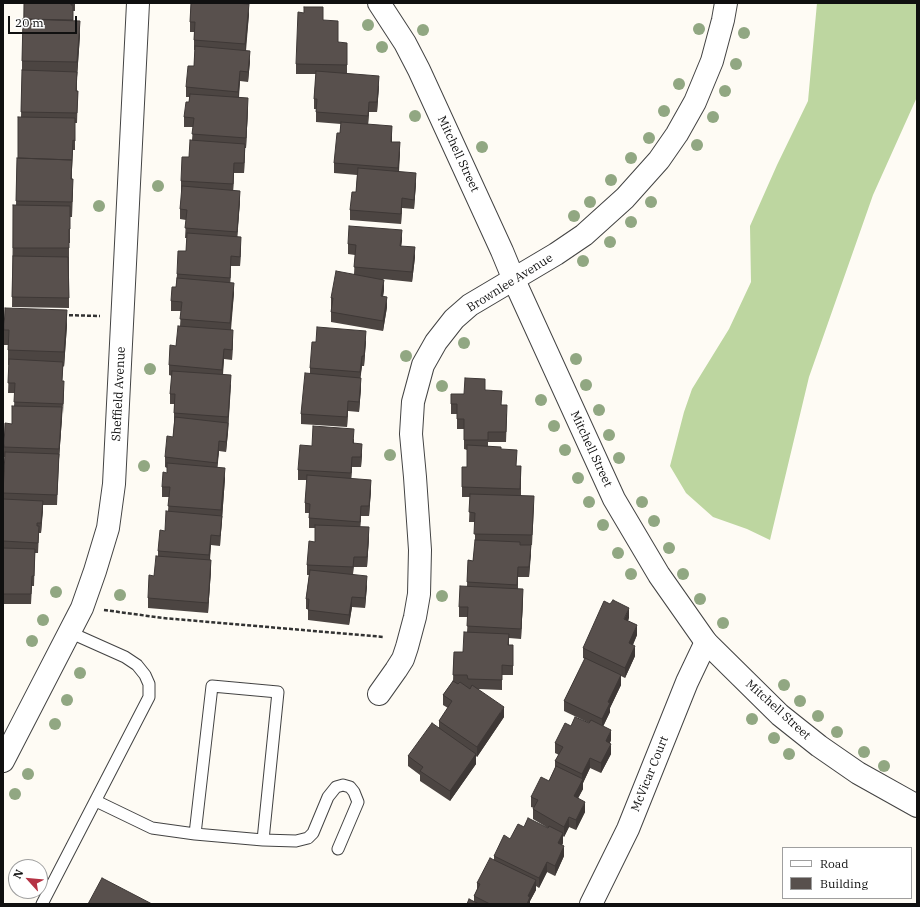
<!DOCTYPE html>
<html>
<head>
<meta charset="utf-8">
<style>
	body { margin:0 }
	#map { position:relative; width:920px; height:907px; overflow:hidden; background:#fefbf4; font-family:"IBM Plex Serif",serif }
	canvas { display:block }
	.frame { position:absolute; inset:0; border:4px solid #101010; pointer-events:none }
	.legend { position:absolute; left:782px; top:847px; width:130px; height:52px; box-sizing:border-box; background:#fff; border:1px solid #9f9f9f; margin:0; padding:5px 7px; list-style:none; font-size:12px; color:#101010 }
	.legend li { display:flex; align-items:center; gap:8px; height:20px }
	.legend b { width:20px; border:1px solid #9f9f9f }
	.north { position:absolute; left:8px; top:859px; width:40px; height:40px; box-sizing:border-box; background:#fff; border:1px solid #9f9f9f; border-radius:50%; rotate:297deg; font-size:11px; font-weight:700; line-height:16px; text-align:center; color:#101010 }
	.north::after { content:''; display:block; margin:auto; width:14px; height:18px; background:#b53345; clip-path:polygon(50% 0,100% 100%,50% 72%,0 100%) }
	.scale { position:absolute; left:8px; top:16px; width:69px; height:18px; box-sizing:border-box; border:2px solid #101010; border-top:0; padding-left:5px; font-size:12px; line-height:14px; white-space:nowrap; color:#101010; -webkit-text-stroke:3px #fff; paint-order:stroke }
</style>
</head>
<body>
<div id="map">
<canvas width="920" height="907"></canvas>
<div class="frame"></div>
<ul class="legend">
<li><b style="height:5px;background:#fff"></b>Road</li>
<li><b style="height:11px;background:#58504d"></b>Building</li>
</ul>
<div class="north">N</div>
<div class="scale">20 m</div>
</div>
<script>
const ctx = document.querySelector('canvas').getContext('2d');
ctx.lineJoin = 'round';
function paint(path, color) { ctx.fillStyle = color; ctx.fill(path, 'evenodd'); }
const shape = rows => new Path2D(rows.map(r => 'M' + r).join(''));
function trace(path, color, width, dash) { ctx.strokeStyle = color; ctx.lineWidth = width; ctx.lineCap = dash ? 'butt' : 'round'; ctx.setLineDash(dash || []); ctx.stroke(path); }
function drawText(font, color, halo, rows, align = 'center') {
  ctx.font = font + ' "IBM Plex Serif",serif'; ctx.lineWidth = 4; ctx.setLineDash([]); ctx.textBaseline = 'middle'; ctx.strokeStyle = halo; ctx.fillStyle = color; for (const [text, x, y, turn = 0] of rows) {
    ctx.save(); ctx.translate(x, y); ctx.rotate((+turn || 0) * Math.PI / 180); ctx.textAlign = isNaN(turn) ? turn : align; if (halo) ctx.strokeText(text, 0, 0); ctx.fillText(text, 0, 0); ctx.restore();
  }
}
paint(shape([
	[817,3,917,3,917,97,873,195,809,377,770,540,747,529,713,517,686,493,670,466,684,412,692,389,729,329,751,282,750,226,777,165,808,101]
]), '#bdd6a0');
const service = shape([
	[96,801,152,828,195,834,263,840,278,692,212,686,195,834],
	[263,840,296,841,308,838,313,833,328,797,336,787,343,785,350,787,354,792,358,802,338,849],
	[42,904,149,697,149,684,145,675,137,665,125,657,69,632]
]);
const minor = shape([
	[379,694,396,670,403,659,407,647,415,617,419,594,420,550,415,477,411,434,413,402,423,365,436,342,454,319,470,305,556,254,584,235,625,198,659,160,677,134,695,102,712,61,723,20,726,3],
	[591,904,628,829,687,682,706,642]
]);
const tertiary = shape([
	[379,3,405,43,419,70,502,251,514,280,614,499,659,575,706,642,780,715,819,746,858,773,917,806],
	[3,761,82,608,95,571,108,528,114,484,138,3]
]);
trace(service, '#434343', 13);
trace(minor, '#434343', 24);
trace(tertiary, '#434343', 24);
trace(shape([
	[63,315,100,316],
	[104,610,163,618,384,637]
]), '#323232', 2.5, [4, 2]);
trace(service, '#fff', 11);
trace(minor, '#fff', 22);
trace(tertiary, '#fff', 22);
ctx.fillStyle = '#91a782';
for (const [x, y] of [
	[368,25],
	[699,29],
	[423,30],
	[744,33],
	[382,47],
	[736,64],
	[679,84],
	[725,91],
	[664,111],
	[415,116],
	[713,117],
	[649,138],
	[697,145],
	[482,147],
	[631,158],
	[611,180],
	[158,186],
	[590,202],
	[651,202],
	[99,206],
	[574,216],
	[631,222],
	[610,242],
	[583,261],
	[464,343],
	[406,356],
	[576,359],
	[150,369],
	[586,385],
	[442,386],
	[541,400],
	[599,410],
	[554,426],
	[609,435],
	[565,450],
	[390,455],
	[619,458],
	[144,466],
	[578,478],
	[589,502],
	[642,502],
	[654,521],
	[603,525],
	[669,548],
	[618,553],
	[631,574],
	[683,574],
	[56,592],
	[120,595],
	[442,596],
	[700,599],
	[43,620],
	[723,623],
	[32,641],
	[80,673],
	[784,685],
	[67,700],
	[800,701],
	[818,716],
	[752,719],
	[55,724],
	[837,732],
	[774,738],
	[864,752],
	[789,754],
	[884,766],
	[28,774],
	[15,794]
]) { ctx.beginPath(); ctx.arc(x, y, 6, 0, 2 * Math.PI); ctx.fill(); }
paint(shape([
	[24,3,75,3,75,11,73,11,73,20,80,35,77,77,77,91,78,91,77,123,75,123,75,150,73,150,72,169,72,179,73,193,72,217,70,217,70,243,69,243,69,308,12,307,13,205,16,205,17,158,18,158,21,117,22,76,22,61],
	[191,3,244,3,249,14,246,51,250,61,248,82,240,81,239,97,248,108,246,148,245,148,244,173,234,173,233,190,240,201,237,236,241,247,240,266,231,266,230,283,234,293,231,330,233,340,232,360,224,359,223,375,231,385,228,432,226,452,219,451,217,467,225,478,220,546,211,545,210,560,211,570,208,613,148,608,148,598,154,576,158,556,158,551,165,531,168,511,169,497,162,497,162,487,167,473,167,468,165,467,165,457,173,437,174,423,174,404,170,404,170,394,172,376,169,375,169,365,176,346,180,326,181,311,171,311,171,301,176,287,177,274,186,251,187,238,185,238,186,220,180,219,180,209,182,191,181,191,181,181,189,157,192,140,193,127,184,127,184,117,189,102,189,97,186,97,186,87,194,66,195,50,194,50,194,32,190,32,190,22],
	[323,20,338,42,347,53,347,74,379,86,377,112,369,112,368,124,392,136,392,142,400,152,399,172,416,183,414,209,402,208,401,224,350,220,350,210,356,192,357,175,334,173,334,163,340,133,341,124,316,122,316,109,314,109,314,99,316,74,296,74,296,64],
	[402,240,401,246,415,257,412,282,383,279,384,290,383,297,387,307,383,331,331,322,331,298,354,274,355,255,348,254,348,244],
	[67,325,64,367,63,366,62,381,64,391,59,459,57,505,43,505,41,533,39,533,38,553,35,553,34,586,32,586,31,604,3,604,3,487,5,457,4,457,4,447,12,424,14,406,15,393,8,393,9,365,8,365,8,345,4,345,4,330],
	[366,341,364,366,362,366,360,378,361,388,359,412,348,411,347,427,301,424,301,414,310,374,310,368,316,342],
	[485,391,502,405,507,415,506,442,488,442,488,446,501,449,516,466,521,466,521,495,534,506,532,545,531,545,529,577,518,577,518,589,523,599,521,639,509,638,509,645,513,655,513,675,502,675,502,690,478,689,504,717,477,757,476,756,476,764,450,801,420,781,420,775,408,766,408,756,439,728,439,721,448,708,443,705,443,695,453,681,454,652,463,652,467,632,468,617,459,617,459,607,467,586,468,560,473,561,475,544,475,522,469,522,470,497,462,497,462,487,467,467,467,450,464,449,464,429,457,429,457,414,451,414,451,404,464,394],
	[354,439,354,443,362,454,361,467,352,467,351,479,371,490,369,516,361,516,360,527,369,537,367,567,354,567,353,574,367,586,365,608,352,607,349,625,308,620,308,609,306,609,306,599,309,575,307,575,307,565,315,542,315,528,309,528,309,513,305,513,305,503,307,480,298,480,298,470,312,446],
	[629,618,628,621,637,635,633,645,635,656,625,678,621,676,621,685,610,708,610,712,603,726,611,740,610,743,611,754,601,773,590,768,583,783,583,789,578,798,585,812,576,830,569,827,564,837,563,836,563,843,562,845,564,856,555,876,547,872,539,888,536,886,536,890,530,901,530,904,467,904,474,901,474,896,477,889,477,883,494,860,494,856,524,827,548,828,533,819,533,809,534,808,531,807,531,797,549,781,555,768,555,761,559,755,555,753,555,743,571,726,589,723,564,711,564,701,585,659,583,658,583,648]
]), '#4c4542');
paint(shape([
	[249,4,249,14,245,54,245,44],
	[80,21,80,35,77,77,77,62],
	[250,51,250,61,248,82,248,72],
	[240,71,240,81,238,102,238,92],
	[379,76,379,86,377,112,377,102],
	[248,98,248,108,246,148,246,138],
	[369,102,369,112,368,126,368,116],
	[392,126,392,136,391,152,391,142],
	[400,142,400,152,398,178,398,168],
	[245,144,245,153,244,173,244,163],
	[234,163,234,173,233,194,233,184],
	[416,173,416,183,414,209,414,200],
	[240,191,240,201,237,242,237,232],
	[402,198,402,208,401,224,401,214],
	[402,230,402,240,400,256,400,246],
	[241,237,241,247,240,266,240,257],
	[415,247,415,257,412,282,412,272],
	[231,256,231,266,230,288,230,278],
	[384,280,384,290,381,306,381,296],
	[234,283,234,293,230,332,230,323],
	[387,297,387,307,383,331,383,321],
	[67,310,67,325,64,367,64,352],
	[233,330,233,340,232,360,232,350],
	[366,331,366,341,364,366,364,356],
	[224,349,224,359,222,380,222,370],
	[362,356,362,366,360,382,360,372],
	[231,375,228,432,226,452,226,442,228,424],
	[361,378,361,388,359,412,359,402],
	[64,381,64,391,63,414,63,404],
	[348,401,348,411,347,427,347,417],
	[62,407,62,417,59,459,59,449],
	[219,441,219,451,217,473,217,463],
	[362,444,362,454,361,467,361,457],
	[352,457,352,467,351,483,351,473],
	[225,468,225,478,220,546,221,510],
	[371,480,371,490,369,516,369,506],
	[43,501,43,511,41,533,41,523],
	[361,506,361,516,360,532,360,522],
	[369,527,369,537,367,567,367,557],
	[211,535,211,545,209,565,209,555],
	[531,545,531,555,529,577,529,567],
	[211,560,211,570,208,613,208,603],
	[367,576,367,586,365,608,365,598],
	[523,589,523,599,521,639,521,629],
	[352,597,352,607,349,625,349,615],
	[629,608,629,618,624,629,624,619],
	[637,625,637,635,629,653,629,643],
	[635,646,635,656,625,678,625,668],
	[621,675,621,685,610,708,610,712,602,729,602,719,608,702],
	[504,707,504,717,477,757,477,747],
	[611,730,611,740,606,751,606,741],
	[611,744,611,754,601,773,601,763],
	[476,754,476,764,450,801,450,791],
	[590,758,590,768,583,783,583,789,574,806,574,796,582,780,582,774],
	[585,802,585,812,576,830,576,820],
	[569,817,569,827,564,837,564,827],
	[563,833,563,843,558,853,558,843],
	[564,846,564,856,555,876,555,866],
	[547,862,547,872,539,888,539,878],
	[536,880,536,890,530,901,530,904,527,904,528,896]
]), '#3e3836');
const building = shape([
	[24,3,71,3,71,5,73,5,73,20,24,19,24,3],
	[191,3,235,3,249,4,245,44,194,40,195,22,190,22,191,3],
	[304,7,323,7,323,20,338,21,338,42,347,43,347,65,296,64,298,12,304,13,304,7],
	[23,19,80,21,77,62,22,61,23,19],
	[195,46,250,51,248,72,240,71,238,92,186,87,188,66,194,66,195,46],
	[22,70,77,72,76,91,78,91,77,113,21,112,22,70],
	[316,71,379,76,377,102,369,102,368,116,316,112,317,99,314,99,316,71],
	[190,94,248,98,246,138,192,134,194,118,184,117,186,102,189,102,190,94],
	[18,117,75,118,75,141,73,140,72,160,18,158,18,117],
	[341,122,392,126,391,142,400,142,398,168,334,163,337,133,340,133,341,122],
	[190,140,245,144,244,163,234,163,233,184,181,181,182,157,189,157,190,140],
	[17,158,72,160,71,179,73,179,72,202,16,201,17,158],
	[358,168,416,173,414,200,402,198,401,214,350,210,352,192,356,192,358,168],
	[182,186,240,191,237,232,185,228,187,210,180,209,182,186],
	[13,205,70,206,70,229,69,229,69,248,13,248,13,205],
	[349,226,402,230,400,246,415,247,412,272,354,267,356,245,348,244,349,226],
	[187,233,241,237,240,257,231,256,230,278,177,274,178,251,186,251,187,233],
	[13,256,68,257,69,298,12,297,13,256],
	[336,271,384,280,381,296,387,297,383,321,331,312,333,298,331,298,336,271],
	[177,278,234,283,230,323,180,319,182,302,171,301,172,287,176,287,177,278],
	[5,308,67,310,64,352,8,350,9,330,4,330,5,308],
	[178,326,233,330,232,350,224,349,222,370,169,365,170,345,176,346,178,326],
	[317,327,366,331,364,356,362,356,360,372,310,368,312,342,316,342,317,327],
	[9,359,63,362,62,381,64,381,63,404,14,402,15,383,8,383,9,359],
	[172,371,231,375,228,417,174,413,175,394,170,394,172,371],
	[305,373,361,378,359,402,348,401,347,417,301,414,305,373],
	[465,378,485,379,485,390,502,391,501,405,507,405,506,432,488,432,488,440,464,440,464,419,457,419,457,404,451,404,451,394,464,394,465,378],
	[12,406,62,407,59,449,4,447,5,423,12,424,12,406],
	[175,417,228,423,226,442,219,441,217,463,165,457,167,436,173,437,175,417],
	[313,426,354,429,353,443,362,444,361,457,352,457,351,473,298,470,300,445,312,446,313,426],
	[467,445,501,447,501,449,517,450,516,466,521,466,520,489,462,487,462,467,467,467,467,445],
	[5,452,59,454,57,495,3,493,5,452],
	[167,463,225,468,221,510,168,506,170,487,162,487,163,472,167,473,167,463],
	[307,475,371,480,369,506,361,506,360,522,309,518,310,504,305,503,307,475],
	[470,494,534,496,532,535,474,534,475,513,469,512,470,494],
	[3,499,43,501,41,523,37,523,37,526,39,526,38,543,3,541,3,499],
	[166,511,222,516,220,536,211,535,209,555,158,551,160,530,165,531,166,511],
	[315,525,369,527,367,557,354,557,353,567,307,565,309,541,315,542,315,525],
	[475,540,520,542,520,545,531,545,529,567,518,567,517,585,467,582,468,560,473,561,475,540],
	[3,548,35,549,34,576,32,576,31,594,3,594,3,548],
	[156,556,211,560,208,603,148,598,149,575,154,576,156,556],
	[310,570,367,576,365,598,352,597,349,615,308,610,309,599,306,599,310,570],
	[460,586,523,589,521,629,467,626,468,607,459,607,460,586],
	[613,600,629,608,624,619,637,625,629,643,635,646,625,668,583,648,604,601,610,604,613,600],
	[464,632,509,634,508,645,513,645,513,666,502,665,502,680,468,679,467,675,453,675,454,652,463,652,464,632],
	[585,658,621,675,608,702,610,703,602,719,564,701,585,658],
	[453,681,458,684,460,682,470,689,472,685,504,707,477,747,439,721,452,701,443,695,453,681],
	[575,717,589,723,591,720,611,730,606,741,611,744,601,763,590,758,582,774,555,761,563,747,555,743,565,723,571,726,575,717],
	[432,723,476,754,450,791,420,771,423,767,408,756,432,723],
	[556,766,583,779,574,796,585,802,576,820,569,817,564,827,533,809,538,800,531,797,541,777,549,781,556,766],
	[528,818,548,828,549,826,563,833,558,843,564,846,555,866,547,862,539,878,494,856,504,835,510,839,518,824,524,827,528,818],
	[490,858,536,880,528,896,530,897,527,904,490,904,474,896,480,884,477,883,490,858],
	[102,878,152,904,88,904,102,878],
	[469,899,479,904,467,904,469,899]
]);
paint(building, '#58504d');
trace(building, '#3e3836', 1);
drawText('12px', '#101010', '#fff', [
	["Mitchell Street",458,154,65],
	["Brownlee Avenue",510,283,-32],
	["Sheffield Avenue",119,394,-87],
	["Mitchell Street",591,449,65],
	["Mitchell Street",778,710,42],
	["McVicar Court",650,774,-68]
]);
</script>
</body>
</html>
